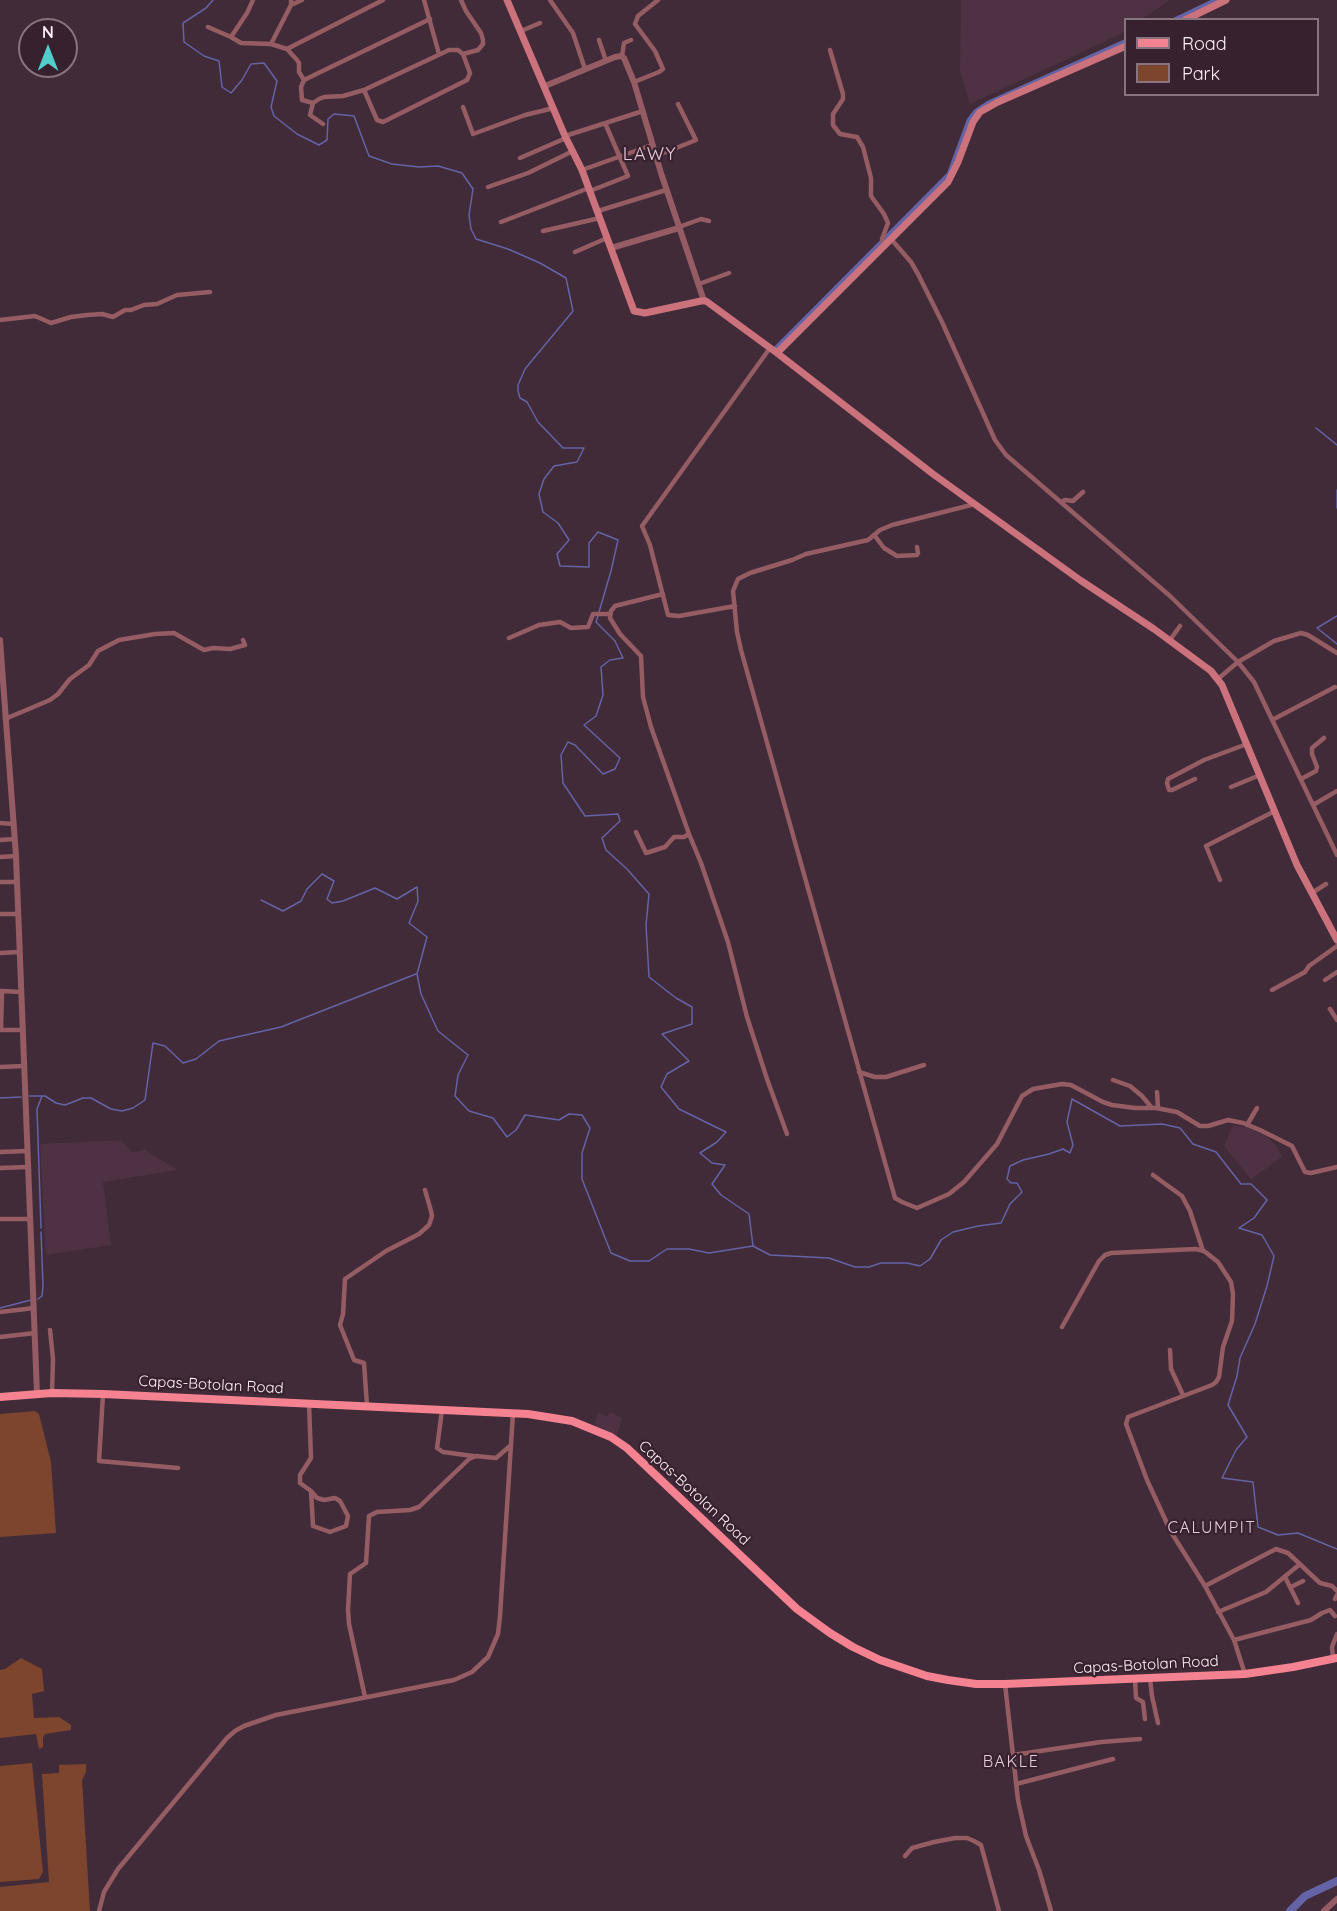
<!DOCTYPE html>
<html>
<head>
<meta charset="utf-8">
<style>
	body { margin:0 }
	#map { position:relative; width:1337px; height:1911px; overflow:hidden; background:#412b38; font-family:Quicksand,sans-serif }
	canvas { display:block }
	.legend { position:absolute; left:1124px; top:18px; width:195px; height:78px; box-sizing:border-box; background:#37212e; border:2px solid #87747f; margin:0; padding:8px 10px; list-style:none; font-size:18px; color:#fff0f8 }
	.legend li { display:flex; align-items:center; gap:12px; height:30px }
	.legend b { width:30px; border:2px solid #87747f }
	.north { position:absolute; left:18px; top:18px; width:60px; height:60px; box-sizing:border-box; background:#37212e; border:2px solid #87747f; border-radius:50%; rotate:0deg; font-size:16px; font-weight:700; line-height:24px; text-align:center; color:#fff0f8 }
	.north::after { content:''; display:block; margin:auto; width:21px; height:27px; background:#53cdcb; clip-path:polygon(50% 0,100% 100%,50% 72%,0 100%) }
</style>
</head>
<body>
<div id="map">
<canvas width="1337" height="1911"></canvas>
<ul class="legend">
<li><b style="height:8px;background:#f48291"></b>Road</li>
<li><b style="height:16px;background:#7d452e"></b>Park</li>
</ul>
<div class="north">N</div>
</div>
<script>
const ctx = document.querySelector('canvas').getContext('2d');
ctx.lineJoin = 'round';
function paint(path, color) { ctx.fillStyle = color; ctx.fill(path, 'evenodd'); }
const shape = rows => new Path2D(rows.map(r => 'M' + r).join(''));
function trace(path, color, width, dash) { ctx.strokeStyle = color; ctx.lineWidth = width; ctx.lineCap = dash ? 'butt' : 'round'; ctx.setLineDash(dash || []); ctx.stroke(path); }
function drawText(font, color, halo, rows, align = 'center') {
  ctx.font = font + ' Quicksand,sans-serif'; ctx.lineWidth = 4.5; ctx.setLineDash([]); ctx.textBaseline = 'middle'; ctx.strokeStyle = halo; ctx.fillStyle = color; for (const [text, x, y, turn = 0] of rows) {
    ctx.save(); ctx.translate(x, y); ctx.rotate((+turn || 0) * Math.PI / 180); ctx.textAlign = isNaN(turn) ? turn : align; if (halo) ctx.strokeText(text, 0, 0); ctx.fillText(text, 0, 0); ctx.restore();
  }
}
paint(shape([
	[961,0,1170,0,1142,19,1126,20,1125,31,1117,36,970,104,960,71],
	[1233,1125,1260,1130,1277,1147,1282,1157,1251,1179,1224,1146],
	[121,1140,132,1152,145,1150,178,1170,103,1182,111,1245,46,1255,40,1144],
	[610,1412,622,1418,617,1436,594,1425,598,1413,607,1417]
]), '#4e3243');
paint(shape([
	[35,1411,39,1414,51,1462,56,1533,0,1537,0,1414],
	[21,1658,42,1669,44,1691,32,1694,34,1718,59,1717,71,1725,71,1730,45,1734,43,1738,43,1747,39,1749,36,1734,0,1738,0,1670,5,1669],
	[32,1763,43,1872,39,1879,0,1882,0,1766],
	[86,1764,86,1772,82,1780,90,1911,0,1911,0,1887,49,1882,42,1774,59,1773,59,1765]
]), '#7d452e');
trace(shape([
	[213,0,206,8,183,23,184,42,204,56,219,61,222,87,231,93,242,80,251,64,264,63,277,81,271,107,274,116,297,134,319,145,327,140,328,119,334,114,354,116,369,156,392,164,419,167,438,166,462,173,473,189,469,215,471,229,476,239,508,249,540,263,566,278,573,311,525,369,518,385,518,391,520,398,527,402,538,422,563,448,584,448,577,462,554,466,544,479,539,494,543,512,558,523,569,540,557,554,560,566,589,567,589,543,598,532,618,540,611,571,599,612],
	[1316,428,1337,445],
	[1337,490,1337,508],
	[598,616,596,622,615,641,623,658,610,660,601,667,603,695,596,716,584,725,620,758,615,769,603,774,575,745,568,742,561,755,563,783,585,816,618,814,620,821,602,838,606,850,627,869,649,894,646,925,649,977,676,998,692,1007,692,1024,662,1034,689,1061,667,1074,661,1087,679,1109,726,1132,717,1142,700,1153,712,1163,725,1165,712,1184,721,1195,749,1214,753,1246,770,1255,829,1258,855,1267,869,1267,881,1263,907,1263,920,1266,930,1259,941,1240,953,1232,978,1226,1001,1223,1010,1204,1022,1192,1017,1183,1011,1183,1007,1179,1010,1166,1023,1160,1049,1154,1063,1149,1070,1153,1073,1145,1067,1122,1072,1099,1120,1126,1162,1124,1180,1128,1193,1144,1216,1152,1241,1184,1251,1184,1267,1200,1254,1218,1239,1228,1262,1235,1274,1256,1267,1286,1255,1324,1240,1358,1237,1376,1228,1405,1247,1437,1236,1450,1222,1478,1253,1482,1258,1527,1278,1535,1298,1533,1337,1549],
	[1337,616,1317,628,1337,644],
	[261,900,283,911,301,901,307,889,322,874,334,881,327,899,332,903,343,901,375,888,397,899,417,887,418,901,409,923,427,937,417,974,421,994,438,1031,468,1055,458,1075,455,1096,469,1111,493,1118,507,1137,516,1130,525,1115,559,1120,569,1114,582,1115,590,1128,582,1153,582,1179,611,1253,630,1261,649,1261,667,1249,689,1249,709,1253,753,1246],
	[29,1096,45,1096,56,1103,65,1105,83,1098,91,1098,111,1109,122,1111,133,1108,145,1100,153,1043,165,1046,183,1063,196,1059,219,1041,281,1027,416,974],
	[0,1098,21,1097],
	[41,1228,37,1109,42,1096],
	[38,1299,42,1296,43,1286,41,1232],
	[0,1308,31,1300]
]), '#6463a5', 1.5);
trace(shape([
	[1174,20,1216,0],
	[775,349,949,174,969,120,976,111,988,103,1126,41]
]), '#6463a5', 4.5);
trace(shape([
	[1290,1911,1305,1896,1337,1881]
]), '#6463a5', 8);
trace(shape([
	[291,0,291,5,271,44,287,49,297,60,299,63,299,72,304,80],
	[424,0,439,54],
	[461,0,466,11,481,33,483,40,483,44,478,50,463,54],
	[550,0,573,33,585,69],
	[291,5,302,0],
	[208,27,231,37,247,13,253,0],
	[521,31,540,23],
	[231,37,241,43,271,44],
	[599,40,606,61],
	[287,49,383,0],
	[830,50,843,94,843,99,833,114,833,125,840,134,857,137,863,147,871,178,871,196,884,214,888,223,882,239,885,246],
	[622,56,624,43,631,40],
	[634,82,659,72,663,69,655,51,635,24,638,16,658,0],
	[313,103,302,100,301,87,304,80,430,19],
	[463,107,473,134,525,115,554,108],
	[323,124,310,115,313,103,319,99,324,97,343,96,364,90,449,50,458,50,463,54,470,73,467,80,383,122,377,120,364,90],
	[565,136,643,111],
	[656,156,696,140,678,104],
	[520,158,566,138],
	[582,170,652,145],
	[488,187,528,173,573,151],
	[590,191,628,176,605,123],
	[598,211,666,190],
	[501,222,589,188],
	[679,227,701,219,709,221],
	[543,231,600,218],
	[891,239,911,262,918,274,942,322,995,440,1006,455,1170,596,1238,662,1274,641,1301,633,1308,635,1337,653],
	[575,252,607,238],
	[699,284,729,273],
	[0,320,35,316,51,323,71,317,87,315,102,314,113,317,125,310,131,310,144,305,157,304,177,295,210,292],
	[1061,502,1065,500,1073,501,1083,492],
	[975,504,892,525,880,530,868,540,806,554,792,560,750,573,738,579,733,591,737,632,741,650,895,1198,902,1202,917,1208,949,1194,964,1182,997,1144,1022,1096,1033,1089,1062,1084,1071,1085,1103,1102,1112,1105,1135,1108,1156,1108,1177,1112,1200,1126,1208,1126,1228,1120,1243,1123,1260,1130,1292,1146,1305,1172,1311,1173,1337,1167],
	[875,536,884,548,897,556,917,555,918,553,917,547],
	[663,594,615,606,611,611,610,618,620,634,641,656,643,697,651,727,689,834,701,863,728,942,747,1017,767,1079,787,1134],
	[735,606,679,616,668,615,650,545,642,526,770,348],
	[509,638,539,625,560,622,571,628,588,627,593,614,610,614],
	[1170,640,1180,626],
	[1219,678,1238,662,1254,682,1337,855],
	[5,719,50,700,58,694,70,679,89,665,98,651,119,640,155,634,174,633,204,650,213,648,230,649,245,645,243,640],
	[1272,720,1335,687],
	[1195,779,1172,790,1169,790,1167,783,1168,779,1204,760,1247,744],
	[1301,779,1316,771,1317,767,1312,754,1312,748,1324,738],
	[1231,787,1260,775],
	[1313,805,1337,791],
	[0,823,14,824],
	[636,832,646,853,665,847,674,837,684,837,689,834],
	[0,840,15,839],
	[0,857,16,856],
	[1220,880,1206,846,1275,811],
	[0,882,16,882],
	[1312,893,1326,884],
	[0,914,17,914],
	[0,953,19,952],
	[1325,980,1337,972],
	[1272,990,1305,972,1309,966,1337,946],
	[1,991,21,992],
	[1330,1009,1337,1020],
	[0,1030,21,1030],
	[1,1030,2,991],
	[0,1067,24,1066],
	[859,1072,875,1077,886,1077,924,1065],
	[1113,1080,1130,1086,1142,1096,1152,1108],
	[1157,1092,1158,1108],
	[1247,1125,1257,1108],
	[0,1152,28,1151],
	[0,1168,28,1167],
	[1153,1175,1182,1196,1190,1211,1203,1251],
	[0,1219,30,1219],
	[0,1312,34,1308],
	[1062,1327,1099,1261,1105,1255,1111,1253,1196,1249,1204,1251,1218,1262,1231,1282,1233,1294,1232,1321,1223,1347,1219,1377,1216,1382,1212,1385,1128,1417,1126,1424,1147,1480,1171,1532,1205,1586,1234,1640,1245,1674],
	[50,1330,53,1359,52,1393],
	[0,1337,35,1333],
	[1170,1350,1171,1369,1183,1395],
	[103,1394,99,1461,178,1468],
	[309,1403,311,1458,300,1475,300,1483,311,1491,317,1498,324,1500,335,1498,340,1501,348,1516,346,1526,330,1532,313,1526,311,1491],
	[367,1406,364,1363,354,1360,340,1325,343,1314,345,1279,386,1251,419,1234,429,1225,432,1216,431,1211,425,1190],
	[442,1410,437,1448,443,1452,473,1456],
	[1285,1577,1298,1603],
	[1205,1586,1276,1549,1288,1553,1320,1583,1332,1586,1337,1591],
	[1291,1587,1303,1581],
	[1335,1599,1337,1595],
	[1218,1612,1266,1592,1300,1564],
	[1234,1640,1311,1620,1322,1613,1330,1610,1335,1616],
	[1333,1659,1332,1647,1337,1634],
	[1150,1678,1152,1696,1158,1723],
	[1135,1679,1136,1698,1143,1702,1145,1719],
	[1005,1684,1018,1800,1026,1836,1039,1870,1051,1911],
	[365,1697,349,1624,348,1610,350,1574,366,1563,369,1516,377,1512,410,1510,419,1507,469,1459,476,1456,496,1458,510,1446],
	[1013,1755,1101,1742,1140,1739],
	[1016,1784,1113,1759],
	[905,1856,912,1848,934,1842,955,1838,967,1838,974,1841,981,1845,999,1911],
	[99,1911,104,1892,118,1869,227,1738,235,1731,244,1726,276,1715,454,1680,472,1672,488,1657,498,1634,500,1616,513,1413]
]), '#955d63', 4.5);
trace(shape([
	[545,86,615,57,621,56,624,58,634,82,661,173,704,301],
	[611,248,679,228],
	[0,640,16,856,37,1394],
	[1324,1911,1337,1899]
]), '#955d63', 6);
trace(shape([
	[507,0,565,136,582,170,634,311,645,313,701,301,706,301,777,353,933,474,1080,580,1154,629,1211,671,1222,685,1297,865,1337,940],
	[1185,20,1226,0],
	[777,353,948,182,958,162,973,122,980,112,998,102,1126,46]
]), '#cb727d', 7);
trace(shape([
	[0,1397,52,1393,103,1394,528,1414,572,1421,611,1437,627,1448,797,1609,830,1633,853,1647,880,1660,927,1676,948,1680,976,1684,1005,1684,1245,1674,1293,1667,1337,1658]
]), '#f48291', 8);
drawText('15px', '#fff0f8', '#37212e', [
	["Capas-Botolan Road",211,1385,3],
	["Capas-Botolan Road",694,1493,43],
	["Capas-Botolan Road",1146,1665,-3]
]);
ctx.letterSpacing = '1.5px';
drawText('16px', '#e7cada', '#37212e', [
	["CALUMPIT",1212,1528],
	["BAKLE",1011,1762]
]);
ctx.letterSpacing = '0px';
ctx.letterSpacing = '1.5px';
drawText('18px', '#e7cada', '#37212e', [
	["LAWY",650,155]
]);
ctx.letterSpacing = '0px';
</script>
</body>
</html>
